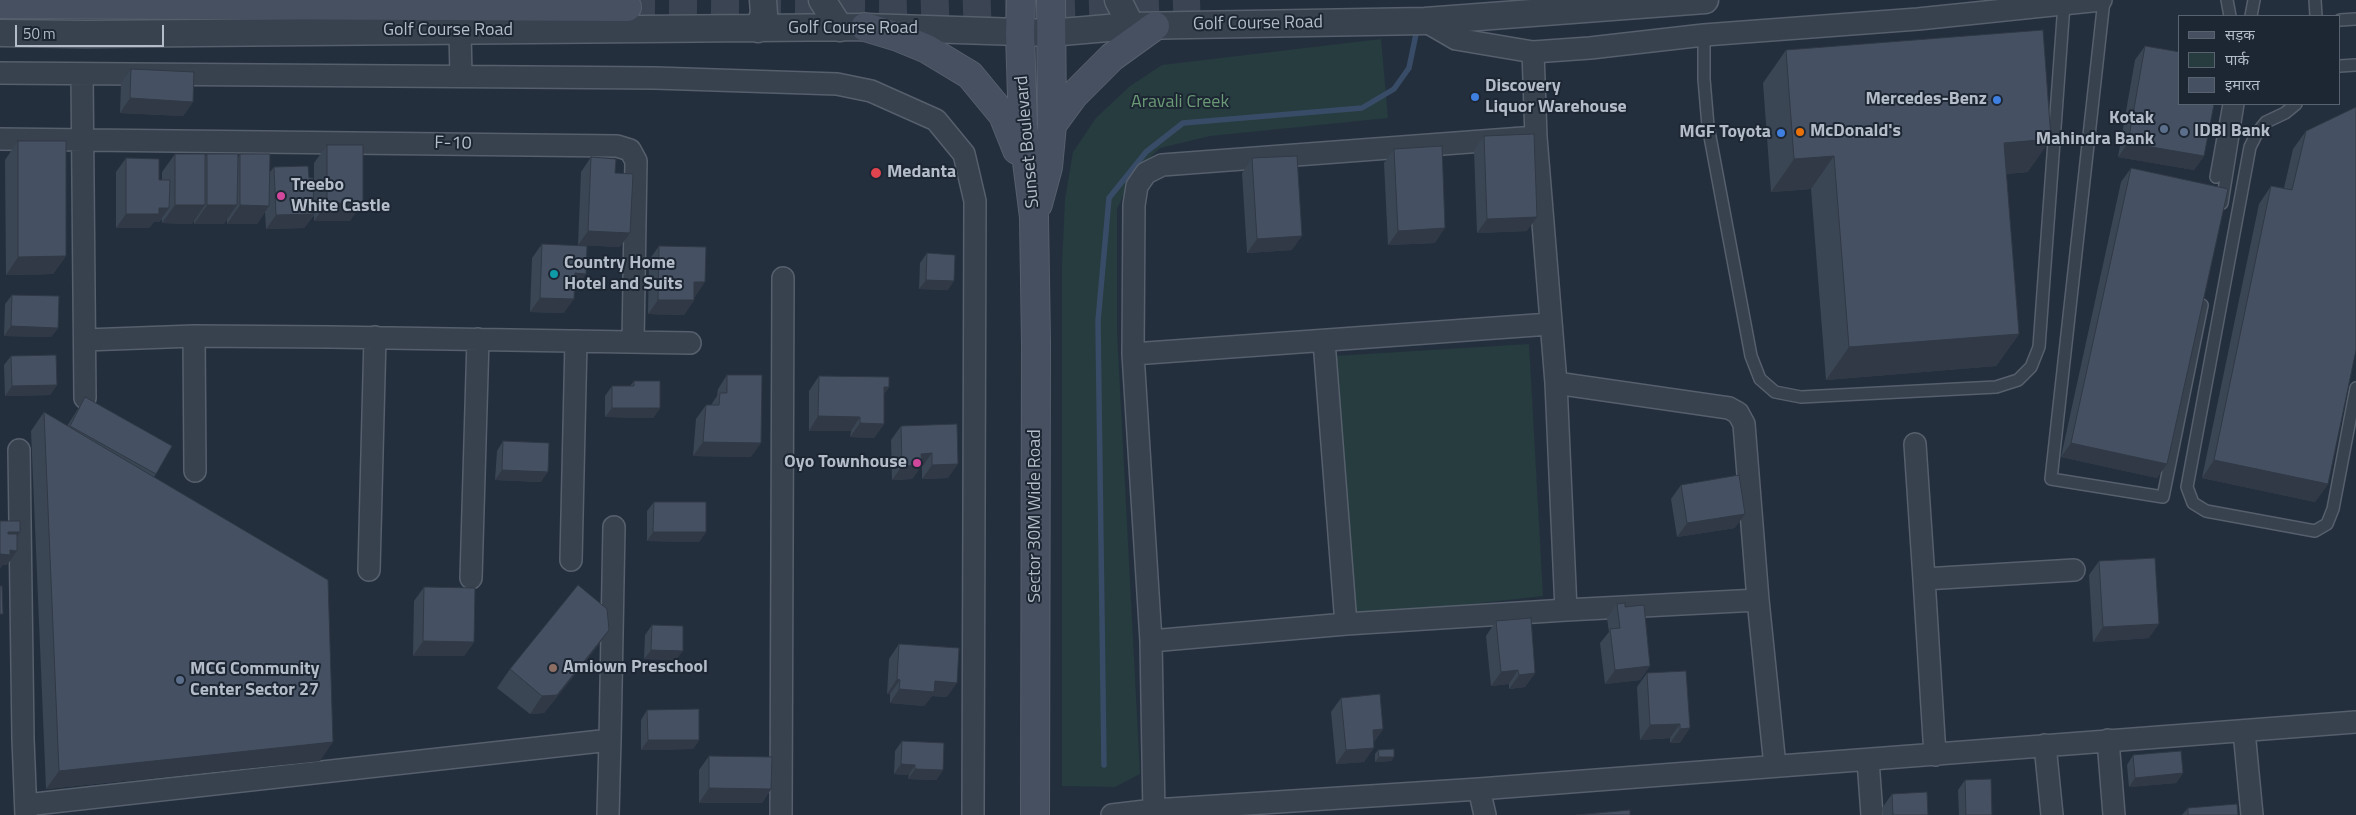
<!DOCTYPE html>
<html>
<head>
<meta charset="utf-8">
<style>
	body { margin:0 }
	#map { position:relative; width:2356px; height:815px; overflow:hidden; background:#242f3e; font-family:"Titillium Web","Noto Sans Devanagari",sans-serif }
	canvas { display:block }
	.legend { position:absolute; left:2178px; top:15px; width:162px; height:90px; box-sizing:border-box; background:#1d2633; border:1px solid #59626f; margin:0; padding:6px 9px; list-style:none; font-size:15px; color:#b4bcc9 }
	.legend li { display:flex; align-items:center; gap:10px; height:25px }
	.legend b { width:25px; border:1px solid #59626f }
	.scale { position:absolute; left:15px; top:25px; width:149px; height:22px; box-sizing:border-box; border:2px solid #b4bcc9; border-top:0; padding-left:6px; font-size:15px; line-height:18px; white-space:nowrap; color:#b4bcc9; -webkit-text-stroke:4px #1d2633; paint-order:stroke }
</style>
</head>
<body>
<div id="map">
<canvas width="2356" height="815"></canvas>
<ul class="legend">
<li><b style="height:6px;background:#465061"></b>सड़क</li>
<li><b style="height:14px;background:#263c3f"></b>पार्क</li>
<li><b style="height:14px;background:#455162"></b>इमारत</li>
</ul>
<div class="scale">50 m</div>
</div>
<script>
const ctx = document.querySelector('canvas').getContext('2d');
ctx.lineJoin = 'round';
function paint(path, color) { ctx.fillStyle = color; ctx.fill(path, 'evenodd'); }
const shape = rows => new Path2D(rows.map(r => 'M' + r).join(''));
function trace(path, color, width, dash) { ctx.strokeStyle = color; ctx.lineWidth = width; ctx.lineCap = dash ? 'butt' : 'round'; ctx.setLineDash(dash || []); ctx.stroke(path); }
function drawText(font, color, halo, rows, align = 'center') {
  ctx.font = font + ' "Titillium Web",sans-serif'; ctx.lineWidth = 4; ctx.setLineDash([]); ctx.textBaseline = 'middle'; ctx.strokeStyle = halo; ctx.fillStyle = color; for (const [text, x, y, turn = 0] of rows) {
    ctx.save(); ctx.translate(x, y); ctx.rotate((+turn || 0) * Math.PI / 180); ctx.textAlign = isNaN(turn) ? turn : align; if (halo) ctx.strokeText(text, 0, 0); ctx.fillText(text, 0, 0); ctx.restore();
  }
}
paint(shape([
	[1381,39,1388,118,1210,136,1160,148,1134,173,1117,209,1117,332,1140,774,1115,787,1062,786,1062,265,1065,200,1073,152,1096,118,1130,86,1162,65],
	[1529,344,1543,596,1355,617,1334,356]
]), '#263c3f');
trace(shape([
	[1104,765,1098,321,1109,198,1146,152,1183,123,1362,108,1394,89,1409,68,1417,29]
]), '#394c67', 5.5);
trace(shape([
	[627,7,905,10,1200,0]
]), '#3a4453', 28, [28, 14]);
const service = shape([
	[2104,0,2051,479,2163,497,2202,305],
	[2227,0,2230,16],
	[2315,0,2316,16],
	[2251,16,2254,0],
	[2340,20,2356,19],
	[1704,35,1704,79,1708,126,1751,356,1760,379,1775,392,1801,397,1996,387,2018,380,2031,367,2039,347,2064,4],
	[2340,66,2356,65],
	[2296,104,2285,113,2266,122,2257,133,2250,147,2187,487,2193,503,2206,511,2315,531,2327,524,2333,509,2356,388],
	[2216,177,2229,104],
	[2222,203,2238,104]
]);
const minor = shape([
	[1425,21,1456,39,1533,52,1590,48,1704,35,1918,19,2101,0],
	[460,31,461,76],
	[1533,52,1536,137],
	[0,73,655,78,837,84,871,91,936,120,964,154,975,201,973,815],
	[82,74,85,398],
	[0,139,617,146,630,150,636,161,633,342],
	[194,336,195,471],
	[85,340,194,336,330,337,690,343],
	[1324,341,1346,624],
	[1133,354,1550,324],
	[1556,383,1729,408,1738,413,1744,424,1758,600,1775,766],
	[1915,444,1924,579],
	[19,450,23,739,26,815],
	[571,560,576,341],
	[369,570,375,337],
	[471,578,478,339],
	[1151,641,1346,624,1566,610,1758,600],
	[2244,731,2252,815],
	[610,740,614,527],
	[2108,740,2114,815],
	[2045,745,2052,815],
	[1935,755,1924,579,2074,570],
	[1868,760,1872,815],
	[1479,789,1485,815],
	[26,805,610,740,608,815],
	[781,815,783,278],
	[1112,815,1154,810,1479,789,2356,722],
	[1154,815,1151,641,1133,354,1134,205,1137,186,1146,173,1162,165,1536,137,1556,383,1566,610]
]);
const tertiary = shape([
	[822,0,840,28],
	[1118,0,1131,26],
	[758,29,764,14,763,0],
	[0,33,85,34,865,27,1050,33,1131,26,1425,21,1705,0]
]);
const secondary = shape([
	[1021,0,1020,33,1023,130,1034,217,1036,343,1035,815],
	[0,4,627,7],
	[865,27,898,37,927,49,970,75,1003,115,1017,150],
	[1052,125,1074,95,1112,57,1155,26],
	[1038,204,1048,167,1052,125,1051,0]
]);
trace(service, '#565f6c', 14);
trace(minor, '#565f6c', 24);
trace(tertiary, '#565f6c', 29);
trace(secondary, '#565f6c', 30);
trace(service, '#38414e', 11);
trace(minor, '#38414e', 21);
trace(tertiary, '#38414e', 26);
trace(secondary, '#465061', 28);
paint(shape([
	[2145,46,2204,156,2194,170,2118,157,2135,60],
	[1786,50,2028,172,2006,174,2019,334,1996,366,1826,380,1811,189,1771,192,1763,83],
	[131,69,193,102,183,116,120,113,121,83],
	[2306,131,2328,484,2315,502,2202,478,2259,204,2271,186,2284,188,2293,149],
	[1484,136,1527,231,1477,233,1474,150],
	[18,141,66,256,53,274,6,275,5,160],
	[327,145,350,221,314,221,314,215,304,228,266,229,265,212,257,224,227,224,227,219,224,224,194,224,194,220,192,224,162,223,162,219,159,222,154,222,149,228,116,228,116,172,126,158,159,180,162,180,162,172,175,154,205,156,207,154,238,157,240,154,270,172,274,167,309,178,314,200,314,163],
	[1394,149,1435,243,1388,245,1384,163],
	[591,157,615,173,620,247,578,245,581,172],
	[1252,158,1292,250,1247,253,1242,173],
	[2131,168,2167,464,2157,478,2061,457,2121,182],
	[542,244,586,274,576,288,575,288,564,313,530,312,532,258],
	[659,246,695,297,694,297,694,300,684,315,648,314,649,260],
	[927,253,948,290,919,289,920,263],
	[12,295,58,328,51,337,4,336,5,304],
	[11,356,57,385,50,395,5,396,4,365],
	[727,375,751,457,693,456,696,419,706,405,711,405,717,396,718,389],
	[819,376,889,387,884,394,884,424,874,438,850,437,851,431,809,431,809,391],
	[634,381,660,408,653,418,605,417,605,396,612,386,630,386],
	[85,397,156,474,154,477,320,761,46,789,31,431,44,412,67,426,76,412],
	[957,424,948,478,922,479,922,467,920,468,912,479,892,480,891,440,901,426],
	[503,441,541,482,495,480,497,451],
	[1681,485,1735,528,1677,537,1671,499],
	[654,502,706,532,699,542,647,541,647,511],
	[2099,561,2149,638,2093,642,2089,575],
	[424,587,474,642,464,656,413,656,414,601],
	[1617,604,1625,607,1650,666,1640,680,1605,684,1600,643,1609,632,1607,618],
	[1496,621,1535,673,1525,687,1509,689,1509,684,1491,686,1486,636],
	[652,625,676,660,644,659,645,635],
	[609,630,596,648,544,713,530,714,497,688,510,669],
	[899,644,947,697,932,696,924,706,890,703,890,694,887,694,889,659],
	[1686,671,1680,743,1670,743,1670,738,1640,740,1637,687,1647,673],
	[1341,698,1383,729,1374,742,1364,762,1336,764,1331,712],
	[647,710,699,740,693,749,641,750,641,720],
	[902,741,943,770,936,780,908,779,909,775,894,774,895,751],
	[1378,750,1394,757,1391,761,1375,762,1375,754],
	[2133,755,2183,773,2176,783,2129,787,2127,765],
	[709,756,771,789,762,803,699,803,699,770],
	[1965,780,1992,815,1959,815,1958,790],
	[1892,794,1928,815,1883,815,1882,808],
	[2188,808,2238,815,2182,815]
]), '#3b4654');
paint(shape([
	[130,98,193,102,183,116,120,113],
	[2051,139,2028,172,1981,176,2004,143],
	[2128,143,2204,156,2194,170,2118,157],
	[1834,156,1811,189,1771,192,1794,159],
	[327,203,363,203,350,221,314,221],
	[175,205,205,205,192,224,162,223],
	[207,205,237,205,224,224,194,224],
	[240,205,269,206,257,224,227,224],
	[159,208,169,208,159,222,154,222,149,228,116,228,126,214],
	[314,214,304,228,266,229,276,215],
	[1537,217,1527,231,1477,233,1487,219],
	[1445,228,1435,243,1388,245,1398,231],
	[588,231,630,233,620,247,578,245],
	[1302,236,1292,250,1247,253,1257,239],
	[66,256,53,274,6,275,18,257],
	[575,273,586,274,576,288,565,287],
	[926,280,954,281,948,290,919,289],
	[694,282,705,282,695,297,684,296],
	[540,298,574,299,564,313,530,312],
	[658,300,694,300,684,315,648,314],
	[11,326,58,328,51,337,4,336],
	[2019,334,1996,366,1826,380,1849,347],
	[57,385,50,395,5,396,12,386],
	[884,387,889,387,879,401],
	[612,408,660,408,653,418,605,417],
	[818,416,860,417,851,431,809,431],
	[860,423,884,424,874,438,850,437],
	[703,442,761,443,751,457,693,456],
	[2071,443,2167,464,2157,478,2061,457],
	[932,453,922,467,920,468,912,479,892,480,902,466,921,454],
	[2214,460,2328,484,2315,502,2202,478],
	[958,464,948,478,922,479,932,465],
	[502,470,548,472,541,482,495,480],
	[1745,514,1735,528,1677,537,1687,523],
	[8,532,20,532,10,546],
	[653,532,706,532,699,542,647,541],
	[10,550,17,551,7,565,3,565,0,569,0,554],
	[2159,624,2149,638,2093,642,2103,627],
	[609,630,596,648,544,713,530,714,542,696],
	[423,641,474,642,464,656,413,656],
	[651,650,683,651,676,660,644,659],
	[1650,666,1640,680,1605,684,1615,670],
	[1518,670,1509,684,1491,686,1501,672],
	[1535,673,1525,687,1509,689,1519,675],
	[897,679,900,680,890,694,887,694],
	[935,681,957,683,947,697,932,696,924,706,890,703,899,689],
	[1680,724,1670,738,1640,740,1650,725],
	[1690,728,1680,743,1670,743,1680,729],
	[1383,729,1373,743,1373,730],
	[648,740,699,740,693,749,641,750],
	[333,742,320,761,46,789,59,771],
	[1374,748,1364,762,1336,764,1346,750],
	[1379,757,1394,757,1391,761,1375,762],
	[901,764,915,765,909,775,894,774],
	[915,769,943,770,936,780,908,779],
	[2183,773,2176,783,2129,787,2135,778],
	[709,788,771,789,762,803,699,803]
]), '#303945');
const building = shape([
	[2043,30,2051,139,2004,143,2019,334,1849,347,1834,156,1794,159,1786,50,2043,30],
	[2145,46,2180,52,2180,104,2214,104,2204,156,2128,143,2145,46],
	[131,69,194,72,193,102,130,98,131,69],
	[2356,107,2356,350,2328,484,2214,460,2271,186,2292,190,2306,131,2356,107],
	[1534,134,1537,217,1487,219,1484,136,1534,134],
	[18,141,66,141,66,256,18,257,18,141],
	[327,145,363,145,363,203,327,203,327,145],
	[1442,146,1445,228,1398,231,1394,149,1442,146],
	[175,154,205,154,205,205,175,205,175,154],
	[207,154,238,154,237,205,207,205,207,154],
	[240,154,270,154,269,206,240,205,240,154],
	[1297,156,1302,236,1257,239,1252,158,1297,156],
	[591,157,616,159,615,173,633,174,630,233,588,231,591,157],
	[126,158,159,159,159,180,170,180,169,208,159,208,159,214,126,214,126,158],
	[308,166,309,178,313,178,314,214,276,215,274,167,308,166],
	[2131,168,2228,189,2167,464,2071,443,2131,168],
	[542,244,587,246,586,274,575,273,574,299,540,298,542,244],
	[659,246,706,247,705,282,694,282,694,300,658,300,659,246],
	[927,253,955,255,954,281,926,280,927,253],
	[12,295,59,296,58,328,11,326,12,295],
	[56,355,57,385,12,386,11,356,56,355],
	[727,375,762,375,761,443,703,442,706,405,719,405,720,393,727,393,727,375],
	[819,376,889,377,889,387,884,387,884,424,860,423,860,417,818,416,819,376],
	[634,381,660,381,660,408,612,408,612,386,634,386,634,381],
	[85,397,172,446,156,474,70,426,85,397],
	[44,412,328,580,333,742,59,771,44,412],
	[957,424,958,464,932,465,932,453,921,454,922,465,902,466,901,426,957,424],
	[503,441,549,443,548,472,502,470,503,441],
	[1739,475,1745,514,1687,523,1681,485,1739,475],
	[654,502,706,502,706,532,653,532,654,502],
	[0,521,20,521,20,532,8,532,8,534,17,534,17,551,10,550,10,555,0,554,0,521],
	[2155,558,2159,624,2103,627,2099,561,2155,558],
	[578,585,607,609,609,630,557,695,542,696,510,669,578,585],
	[0,586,2,586,3,614,0,614,0,586],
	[424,587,475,588,474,642,423,641,424,587],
	[1625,603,1625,607,1644,605,1650,666,1615,670,1610,629,1620,628,1617,604,1625,603],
	[1531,618,1535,673,1519,675,1518,670,1501,672,1496,621,1531,618],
	[652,625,683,626,683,651,651,650,652,625],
	[899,644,959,648,957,683,935,681,934,692,899,689,900,680,897,679,899,644],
	[1686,671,1690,728,1680,729,1680,724,1650,725,1647,673,1686,671],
	[1380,694,1383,729,1373,730,1374,748,1346,750,1341,698,1380,694],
	[699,709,699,740,648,740,647,710,699,709],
	[902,741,944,743,943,770,915,769,915,765,901,764,902,741],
	[1394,749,1394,757,1379,757,1378,750,1394,749],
	[2181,751,2183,773,2135,778,2133,755,2181,751],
	[709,756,772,757,771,789,709,788,709,756],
	[1991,779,1992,815,1966,815,1965,780,1991,779],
	[1927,792,1928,815,1893,815,1892,794,1927,792],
	[2237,804,2238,815,2188,815,2188,808,2237,804],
	[1630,810,1630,815,1576,815,1630,810]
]);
paint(building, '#455162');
trace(building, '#303945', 1);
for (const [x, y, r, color] of [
	[1475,97,5,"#3f7fe0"],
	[1997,100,5,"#3f7fe0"],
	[2164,129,5,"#5c6f8a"],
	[1800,132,5,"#e8710a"],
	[2184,132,5,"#5c6f8a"],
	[1781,133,5,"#3f7fe0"],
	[876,173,6,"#e0444e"],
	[281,196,5,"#d1479c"],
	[554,274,5,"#0f9aa8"],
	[917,463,5,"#d1479c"],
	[553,668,5,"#8d6e63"],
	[180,680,5,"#5c6f8a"]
]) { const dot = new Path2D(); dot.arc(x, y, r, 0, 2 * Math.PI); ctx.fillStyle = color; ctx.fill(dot); trace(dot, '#1d2633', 2); }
drawText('18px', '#b4bcc9', '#1d2633', [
	["Golf Course Road",1258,24,-1],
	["Golf Course Road",853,29],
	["Golf Course Road",448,31],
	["Sunset Boulevard",1028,142,-95],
	["F-10",453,144,1],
	["Sector 30M Wide Road",1036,516,-90]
]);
drawText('bold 18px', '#b4bcc9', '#1d2633', [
	["Discovery",1485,87],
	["Liquor Warehouse",1485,108],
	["Mercedes-Benz",1987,100,"right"],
	["Kotak",2154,119,"right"],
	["Mahindra Bank",2154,140,"right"],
	["McDonald's",1810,132],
	["IDBI Bank",2194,132],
	["MGF Toyota",1771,133,"right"],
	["Medanta",887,173],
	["Treebo",291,186],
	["White Castle",291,207],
	["Country Home",564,264],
	["Hotel and Suits",564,285],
	["Oyo Townhouse",907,463,"right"],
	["Amiown Preschool",563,668],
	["MCG Community",190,670],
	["Center Sector 27",190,691]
], 'left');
drawText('18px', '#6b9a76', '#1d2633', [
	["Aravali Creek",1180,103]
]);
</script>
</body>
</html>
